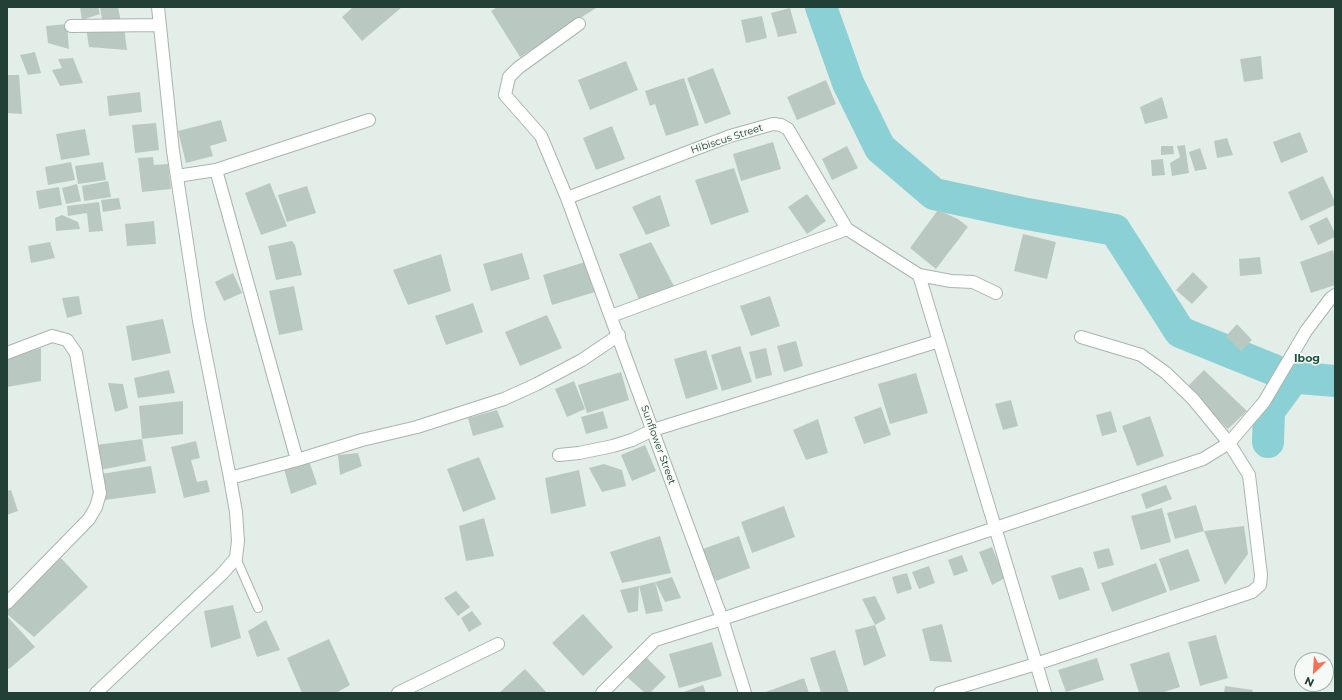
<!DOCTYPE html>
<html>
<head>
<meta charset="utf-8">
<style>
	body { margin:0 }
	#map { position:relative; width:1342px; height:700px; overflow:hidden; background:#e4eee8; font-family:Montserrat,sans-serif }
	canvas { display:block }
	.frame { position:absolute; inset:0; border:8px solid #224035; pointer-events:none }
	.north { position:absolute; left:1294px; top:652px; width:40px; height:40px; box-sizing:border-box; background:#f5faf7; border:1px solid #a1b0a9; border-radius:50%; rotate:205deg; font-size:11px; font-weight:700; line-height:16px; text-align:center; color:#224035 }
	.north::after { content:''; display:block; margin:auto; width:14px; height:18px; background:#f77058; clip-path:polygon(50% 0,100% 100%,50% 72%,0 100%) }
</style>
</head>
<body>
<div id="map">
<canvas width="1342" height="700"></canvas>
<div class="frame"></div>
<div class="north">N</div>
</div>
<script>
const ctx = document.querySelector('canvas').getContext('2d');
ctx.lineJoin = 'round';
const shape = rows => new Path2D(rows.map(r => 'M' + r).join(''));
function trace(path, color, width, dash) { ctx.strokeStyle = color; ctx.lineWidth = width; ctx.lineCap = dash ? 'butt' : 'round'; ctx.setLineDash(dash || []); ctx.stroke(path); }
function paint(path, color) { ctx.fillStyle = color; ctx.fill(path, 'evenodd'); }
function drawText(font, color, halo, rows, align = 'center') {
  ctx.font = font + ' Montserrat,sans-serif'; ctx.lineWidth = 3; ctx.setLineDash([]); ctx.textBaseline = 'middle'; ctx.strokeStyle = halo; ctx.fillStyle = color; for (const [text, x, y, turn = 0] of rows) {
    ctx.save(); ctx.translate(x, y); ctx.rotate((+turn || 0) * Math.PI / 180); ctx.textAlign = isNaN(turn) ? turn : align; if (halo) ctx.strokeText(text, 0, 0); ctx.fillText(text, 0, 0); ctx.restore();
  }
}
trace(shape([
	[821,7,848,83,880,148,934,194,1022,213,1115,230,1180,332,1274,370],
	[1289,377,1335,381],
	[1268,442,1269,411,1294,377]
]), '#8ad0d5', 32);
paint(shape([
	[80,7,98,7,100,14,82,20],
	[100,7,118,7,121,22,103,25],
	[353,7,402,7,362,41,342,17],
	[497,7,595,7,596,8,520,57,491,11],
	[790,8,797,33,778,37,771,13],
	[762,16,767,38,746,43,741,20],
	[67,24,69,49,48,43,46,26],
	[86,27,124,27,127,50,89,47],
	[35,52,41,73,28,75,20,55],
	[1261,56,1263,79,1244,82,1240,59],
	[73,58,83,83,60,86,52,70,62,68,58,59],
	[626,61,638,90,590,110,578,80],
	[713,68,731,114,705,124,687,78],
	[7,75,19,75,22,114,7,113],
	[684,78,699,125,666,136,655,104,650,106,645,91],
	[826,80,836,104,797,120,787,97],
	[140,92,142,112,109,116,107,96],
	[1162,97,1168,118,1145,124,1140,107],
	[221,120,227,141,210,146,213,156,186,163,178,131],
	[156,123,159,150,135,153,132,125],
	[612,126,625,159,596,170,583,138],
	[85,129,90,155,61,160,56,134],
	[1300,132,1308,152,1281,163,1273,142],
	[1227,138,1233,155,1217,158,1214,141],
	[773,142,781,169,741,181,733,154],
	[1185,145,1189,173,1172,176,1170,163,1180,157,1177,146],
	[847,146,858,168,832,180,822,159],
	[1161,146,1173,146,1174,154,1161,155],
	[1200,148,1207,169,1195,171,1189,152],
	[153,157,154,165,168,164,171,189,142,192,138,158],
	[1163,159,1165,175,1152,176,1151,160],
	[71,162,75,180,48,185,45,167],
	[103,162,106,180,78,184,75,166],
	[734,168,749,212,711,225,695,180],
	[1323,176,1335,202,1335,205,1301,221,1288,192],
	[108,181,111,197,84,201,82,186],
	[270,183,287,226,261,235,245,193],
	[77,184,81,201,66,204,62,188],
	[307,186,316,213,287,222,278,195],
	[59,187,62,205,39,209,36,191],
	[807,194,826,221,807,234,788,207],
	[660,195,670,226,646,235,632,207],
	[119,198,121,209,103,212,101,200],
	[99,202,103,231,89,232,87,213,68,216,67,206],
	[938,210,958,219,968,227,936,269,910,248],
	[62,215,78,222,80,229,56,231,55,218],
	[1327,217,1335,233,1335,237,1318,245,1309,226],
	[154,221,156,244,127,246,125,224],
	[1023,234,1056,242,1047,279,1014,271],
	[292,241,295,245,302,275,276,280,268,246],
	[50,242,55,258,31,263,28,246],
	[651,242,676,290,640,302,619,254],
	[1333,250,1335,257,1335,285,1311,293,1300,262],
	[522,253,530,279,491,291,483,264],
	[441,254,451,291,408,305,393,270],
	[1260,257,1262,274,1240,276,1239,259],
	[585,262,595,292,552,305,543,275],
	[1193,272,1208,287,1192,304,1176,290],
	[233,273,242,293,224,301,215,282],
	[294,286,303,330,279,335,269,291],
	[79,296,82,314,67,318,62,298],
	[770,296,780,326,751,336,740,306],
	[473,303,483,332,446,345,435,316],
	[547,315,562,348,520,366,505,332],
	[163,319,171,353,132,361,126,326],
	[1237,324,1252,340,1241,351,1226,336],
	[796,341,803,366,784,372,777,346],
	[740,346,752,382,722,391,711,355],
	[41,348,41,381,7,387,7,359],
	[766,348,772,375,756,379,749,352],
	[706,350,718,389,686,399,674,359],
	[169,370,175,393,138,398,134,378],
	[1204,370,1247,411,1228,429,1186,388],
	[621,372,629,400,587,413,578,385],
	[916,373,928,413,890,424,878,384],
	[574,381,585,409,567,417,555,389],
	[108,383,123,384,128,408,115,412],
	[1011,400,1018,426,1003,430,995,404],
	[183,401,183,434,142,439,139,406],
	[881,407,891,435,864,444,854,417],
	[497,410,504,427,473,436,468,418],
	[603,411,608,428,586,434,581,417],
	[1111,411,1117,432,1102,436,1096,415],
	[1150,416,1164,456,1137,466,1122,426],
	[818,419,828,453,806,460,793,430],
	[142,439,146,461,100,470,96,445],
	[196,441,200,458,191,460,197,482,207,480,210,492,184,498,171,447],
	[645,445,656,471,632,481,621,455],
	[358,453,362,466,340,475,338,455],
	[479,457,496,499,463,512,447,469],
	[309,461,317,484,291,494,284,469],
	[604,464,622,470,626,486,602,492,589,468],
	[151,466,156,493,105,500,101,474],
	[579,470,586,506,551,514,545,478],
	[1166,485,1172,499,1146,509,1141,494],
	[11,490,18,511,7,515,7,491],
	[1196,505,1204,531,1175,539,1167,513],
	[784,506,795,537,752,553,741,522],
	[1162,508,1171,542,1141,550,1131,516],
	[484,518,494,556,466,561,459,526],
	[1244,526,1248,554,1225,585,1204,531],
	[660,536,671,573,622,583,610,552],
	[739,536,750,568,716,581,700,550],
	[992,547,1005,578,992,585,979,552],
	[1109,548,1114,565,1098,569,1093,552],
	[1188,549,1200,581,1170,591,1159,559],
	[962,555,968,571,954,576,948,560],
	[61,558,88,587,34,637,7,614,7,610],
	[1156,563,1167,592,1112,612,1101,583],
	[929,566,935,583,919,589,912,572],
	[1080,567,1083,568,1090,590,1059,600,1051,576],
	[907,573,912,589,897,594,892,577],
	[672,577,681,598,665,602,655,582,663,611,646,614,639,586,638,611,628,613,620,590,639,586,655,582],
	[456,591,470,607,458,616,444,598],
	[875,596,886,619,875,625,862,599],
	[233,605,241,638,211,648,204,611],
	[472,611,482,624,469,632,461,618],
	[583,614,613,647,583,676,552,643],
	[7,616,35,647,9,669,7,667],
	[266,620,280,650,257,657,248,631],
	[942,624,952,662,930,661,922,629],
	[875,625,886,656,864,666,855,630],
	[1216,635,1228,678,1200,686,1188,642],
	[329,639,350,685,336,693,302,693,287,658],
	[712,642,722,676,679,688,669,654],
	[835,650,849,693,821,693,810,658],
	[1169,652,1180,687,1161,693,1139,693,1130,664],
	[646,657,666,677,650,693,645,693,627,677],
	[1097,658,1104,680,1066,692,1058,670],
	[525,669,547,693,499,693],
	[804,678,809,693,763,693],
	[703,685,706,693,681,693],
	[1225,686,1253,690,1252,693,1224,693]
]), '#b9c9c1');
const lane = shape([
	[236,558,258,608]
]);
const street = shape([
	[579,24,518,68,509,77,505,95,541,136,567,198,722,619,745,693],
	[71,26,160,25],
	[216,170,297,460],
	[177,176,216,170,369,120],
	[567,198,730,136,773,124,781,125,788,129,847,229,919,275,951,281,973,282,996,293],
	[919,275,1045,693],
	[611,316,847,229],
	[7,353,52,336,67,340,76,353,100,493,96,507,89,519,7,603],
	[559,455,579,453,613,446,632,440,653,430,939,341],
	[230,478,297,460,362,440,417,427,504,399,537,384,582,360,619,335],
	[96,693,222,574,236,558,238,541,236,512,230,478,199,321,173,151,158,7],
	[398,693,498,644],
	[602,693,655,640,722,619,1203,459,1229,443,1264,402,1306,331,1330,299,1335,295],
	[940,693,1036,664,1252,592,1260,585,1261,575,1249,475,1229,443,1193,399,1166,373,1141,355,1081,337]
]);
trace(lane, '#a6b6af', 10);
trace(street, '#a6b6af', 14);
trace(lane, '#fff', 8);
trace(street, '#fff', 12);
drawText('10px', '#224035', '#f5faf7', [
	["Hibiscus Street",727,139,-18],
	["Sunflower Street",658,445,70]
]);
drawText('bold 11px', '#1d5441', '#f5faf7', [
	["Ibog",1307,359]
]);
</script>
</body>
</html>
